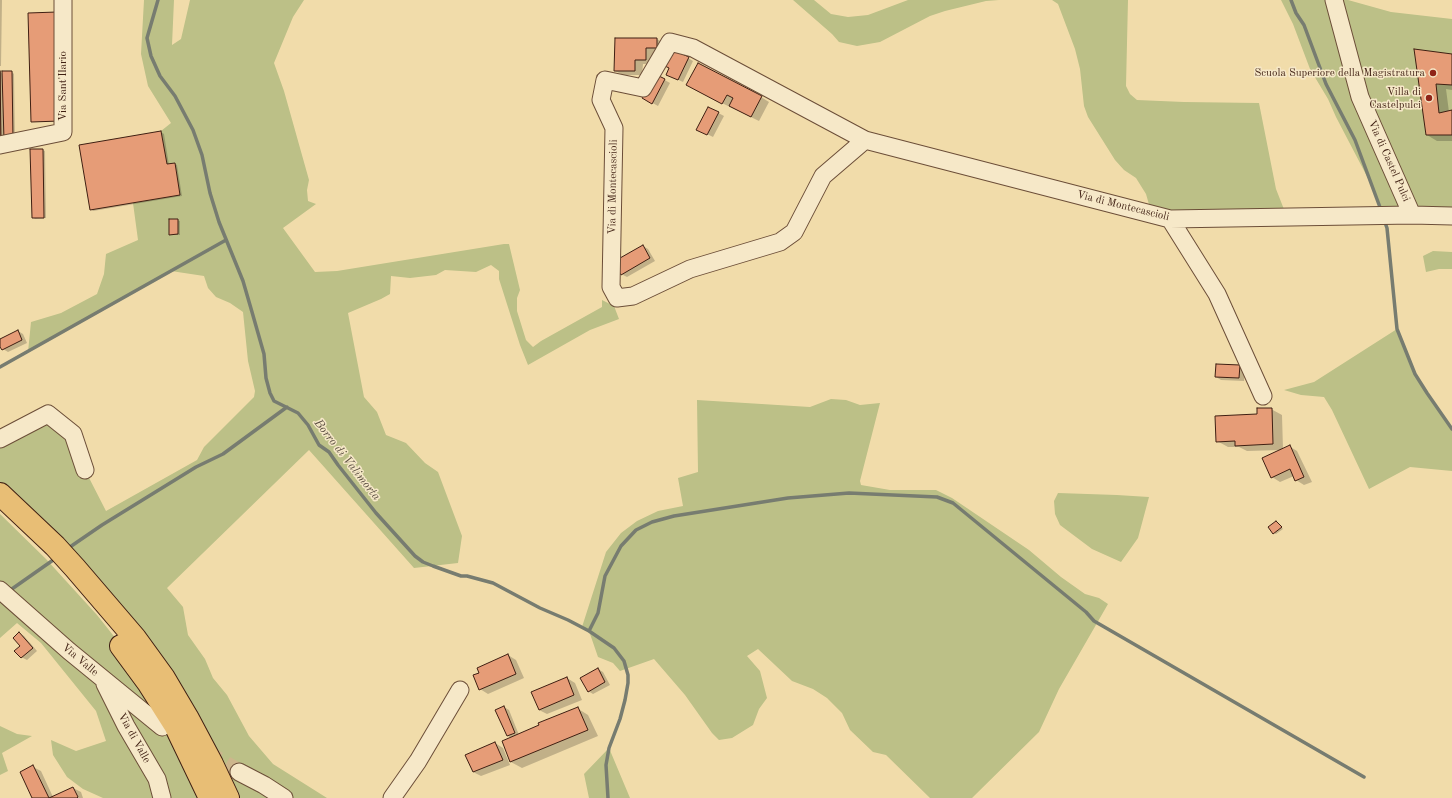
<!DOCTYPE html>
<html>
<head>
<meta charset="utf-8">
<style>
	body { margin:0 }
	canvas { display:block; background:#f1dcaa }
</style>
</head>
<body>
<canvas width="1452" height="798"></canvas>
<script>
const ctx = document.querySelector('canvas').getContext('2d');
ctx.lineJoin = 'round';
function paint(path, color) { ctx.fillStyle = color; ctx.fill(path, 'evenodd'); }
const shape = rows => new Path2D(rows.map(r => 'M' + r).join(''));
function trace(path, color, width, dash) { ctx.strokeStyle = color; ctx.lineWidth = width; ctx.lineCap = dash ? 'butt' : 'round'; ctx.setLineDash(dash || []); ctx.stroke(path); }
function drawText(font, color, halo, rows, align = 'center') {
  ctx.font = font + ' "Old Standard TT",serif'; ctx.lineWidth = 3; ctx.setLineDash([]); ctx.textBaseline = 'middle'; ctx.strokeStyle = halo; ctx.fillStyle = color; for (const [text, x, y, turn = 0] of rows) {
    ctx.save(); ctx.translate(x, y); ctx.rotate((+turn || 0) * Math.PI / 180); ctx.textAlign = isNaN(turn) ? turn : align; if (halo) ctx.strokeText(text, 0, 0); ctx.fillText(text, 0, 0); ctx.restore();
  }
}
paint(shape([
	[144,0,174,0,172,45,181,39,190,0,304,0,293,17,274,63,284,91,309,180,307,190,308,201,316,204,283,228,315,272,337,271,504,244,509,244,520,290,517,298,517,311,526,340,533,347,541,341,602,307,602,300,614,306,619,319,590,330,528,365,520,345,499,279,499,271,491,265,476,272,445,270,436,275,410,278,391,276,390,294,381,299,348,313,364,397,377,412,386,435,406,443,425,463,438,472,462,536,458,563,414,568,309,450,167,588,183,607,188,635,205,659,213,678,227,695,249,736,273,764,327,798,228,798,187,717,0,494,0,439,48,414,73,434,85,470,106,511,197,460,204,447,254,397,255,391,248,361,243,312,230,303,216,297,208,288,204,276,171,271,28,352,31,322,61,313,97,294,104,274,106,254,138,240,133,203,180,195,175,163,167,164,161,131,171,123,148,86,141,54],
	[793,0,814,0,831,14,848,17,868,15,908,0,999,0,986,1,945,11,930,16,880,42,857,46,839,42,832,34],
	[1052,0,1128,0,1126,86,1130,94,1137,100,1184,102,1259,103,1276,189,1287,217,1170,219,1150,208,1146,194,1136,178,1124,170,1115,160,1088,117,1084,106,1080,69,1075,49,1058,4],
	[1281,0,1348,0,1391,12,1452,19,1452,216,1383,216,1372,186,1336,117,1328,99,1310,69,1293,24],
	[1433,251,1452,252,1452,269,1439,269,1426,272,1423,256],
	[1397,329,1415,374,1427,393,1452,429,1452,471,1410,467,1369,489,1332,410,1324,397,1301,395,1284,390,1314,382],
	[831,399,846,400,860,405,880,403,860,481,861,485,890,490,936,490,952,498,1029,550,1061,577,1085,594,1099,598,1108,604,1059,689,1039,732,972,798,930,798,886,755,873,752,850,730,842,713,827,698,813,689,792,681,758,649,747,656,760,671,767,698,759,709,753,725,732,738,719,740,712,733,685,695,654,659,620,671,613,663,598,657,589,631,582,627,606,552,621,533,637,521,658,511,683,506,678,478,698,472,697,400,810,407],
	[1058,493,1117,495,1149,497,1138,538,1121,562,1092,549,1060,525,1055,514,1054,501],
	[0,514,46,559,97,615,124,649,210,798,103,798,83,789,67,777,53,755,51,740,76,751,106,741,96,711,41,643,17,623,0,638],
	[0,726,17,734,32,736,2,753,8,771,0,775],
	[609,748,630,798,589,798,584,774]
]), '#bcc087');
paint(shape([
	[0,0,2,0,1,66,0,66],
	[29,14,62,121,34,122,32,121],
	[657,39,665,44,665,52,654,52,653,64,643,64,642,75,623,75,615,71],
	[1415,50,1452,55,1452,90,1446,89,1449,112,1452,111,1452,141,1437,141,1427,135],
	[688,58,693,61,683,82,672,77],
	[0,72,3,74,12,72,14,74,15,141,0,141],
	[656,75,670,83,658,106,649,101],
	[695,90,761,97,769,102,759,121],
	[709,108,724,116,713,137,703,132],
	[161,132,164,134,169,165,175,164,177,165,182,196,93,211,91,209,81,146],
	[43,150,45,151,46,218,35,219,33,217],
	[177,220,180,221,180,235,172,235,170,234],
	[643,246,648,249,655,261,627,277,621,274],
	[18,331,23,334,27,343,8,352,3,349,0,344,0,340],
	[1240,366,1245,369,1244,381,1221,380,1216,377],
	[1271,409,1282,415,1283,449,1289,446,1297,451,1312,482,1304,485,1296,480,1294,476,1280,482,1272,477,1282,450,1247,451,1239,447,1228,447,1217,441,1258,415],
	[1277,522,1283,529,1276,534,1274,533],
	[19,633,24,636,37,651,27,660,21,657,22,646],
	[508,655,516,660,524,678,488,694,480,689,481,673],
	[598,669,603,672,610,685,593,694,588,691],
	[567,678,575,683,582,700,547,714,539,710],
	[504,707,509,710,519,735,577,708,588,715,598,736,522,768,509,761,512,738,508,736],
	[495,743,503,748,510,765,481,776,473,772],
	[33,767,41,771,53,797,73,788,81,792,83,798,33,798]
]), '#0003');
trace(shape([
	[158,0,147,38,151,56,160,76,175,96,193,130,202,155,210,193,219,222,243,281,252,312,264,354,266,378,270,393,274,401,298,413,308,425,319,445,329,452,338,465,376,513,415,556,423,562,433,566,461,576,467,576,493,583,540,608,568,620,589,631,614,648,624,661,628,675,628,683,625,700,620,719,609,748,606,765,608,798],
	[1291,0,1296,13,1304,25,1326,84,1355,140,1381,210],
	[1384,220,1387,228,1397,329,1415,374,1427,393,1452,429],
	[0,367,226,240],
	[67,549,102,525,196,467,223,454,287,407],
	[9,591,56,558],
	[589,631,598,613,605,576,621,546,636,530,652,522,674,516,788,498,849,493,937,497,953,503,1086,612,1094,621,1364,777]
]), '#777c70', 3.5);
const building = shape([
	[57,12,60,121,31,122,28,13,57,12],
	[615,38,657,38,657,48,646,48,646,60,635,60,635,71,614,71,615,38],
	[1414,49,1452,54,1452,85,1436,84,1439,113,1452,110,1452,135,1426,135,1414,49],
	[673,50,689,57,678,80,666,75,669,68,665,66,673,50],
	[698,63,762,96,751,117,729,106,733,98,727,95,722,104,686,85,698,63],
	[0,71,1,140,0,140,0,71],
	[2,71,12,71,13,140,4,140,2,71],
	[655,74,665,79,652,104,642,98,655,74],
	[708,107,719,112,707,135,696,130,708,107],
	[161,131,167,164,175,163,180,195,90,210,79,145,161,131],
	[30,149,43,149,44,218,32,218,30,149],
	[169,219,178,219,178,234,169,235,169,219],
	[643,245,650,258,621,275,613,262,643,245],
	[18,330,22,340,2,350,0,347,0,339,18,330],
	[1216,364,1240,365,1239,378,1215,377,1216,364],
	[1257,408,1272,408,1273,444,1235,446,1235,441,1216,442,1215,416,1257,414,1257,408],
	[1290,445,1304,477,1295,481,1290,469,1271,478,1262,458,1290,445],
	[1276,521,1282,527,1273,534,1268,527,1276,521],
	[19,632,33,648,21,658,14,651,20,646,13,638,19,632],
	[508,654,516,674,479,690,473,675,479,673,477,668,508,654],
	[598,668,605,682,588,692,580,678,598,668],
	[567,677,574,695,539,710,531,692,567,677],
	[504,706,515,733,507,736,495,710,504,706],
	[578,707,588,730,510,762,502,741,539,725,538,723,578,707],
	[495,742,503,760,473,772,465,755,495,742],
	[33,765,49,798,73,787,78,797,77,798,32,798,20,772,33,765]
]);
paint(building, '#e69c77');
trace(building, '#3f1f12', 1);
trace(shape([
	[204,752,239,772]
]), '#cdb68c', 17, [17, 8]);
const minor = shape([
	[1334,0,1360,97,1412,215],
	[865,140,823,176,794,232,780,242,690,269,633,296,617,298,611,287,614,128,601,100,605,80,643,88,670,42,693,48,865,140,1170,219,1412,215,1452,216],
	[0,145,63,132,63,0],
	[1170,219,1217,294,1263,396],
	[0,439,48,414,73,434,85,470],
	[0,590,69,651,162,727],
	[105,684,126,726,157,779,162,798],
	[239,772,264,785,284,798],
	[392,798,418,761,460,690]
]);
const highway = shape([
	[0,494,55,546,75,568,135,638,164,678,187,717,212,764,228,798],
	[121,646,149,684,175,725,210,798]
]);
trace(minor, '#6c4e38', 19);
trace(highway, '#3f1f12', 24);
trace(minor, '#f6e8c8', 17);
trace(highway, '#e8be75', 22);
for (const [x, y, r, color] of [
	[1433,73,4,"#8f2418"],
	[1429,98,4,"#8f2418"]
]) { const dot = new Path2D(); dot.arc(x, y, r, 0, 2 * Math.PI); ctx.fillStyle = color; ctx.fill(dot); trace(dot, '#f6e8c8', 1.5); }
drawText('11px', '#3f1f12', '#f6e8c8', [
	["Scuola Superiore della Magistratura",1425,73],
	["Villa di",1421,92],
	["Castelpulci",1421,105]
], 'right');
drawText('11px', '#3f1f12', '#f6e8c8', [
	["Via Sant'Ilario",63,86,-90],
	["Via di Castel Pulci",1389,161,66],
	["Via di Montecascioli",613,187,-89],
	["Via di Montecascioli",1123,206,14],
	["Via Valle",80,660,40],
	["Via di Valle",134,738,61]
]);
drawText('italic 12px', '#5b4e41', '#f6e8c8', [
	["Borro di Valimorta",347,460,52]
]);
</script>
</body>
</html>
